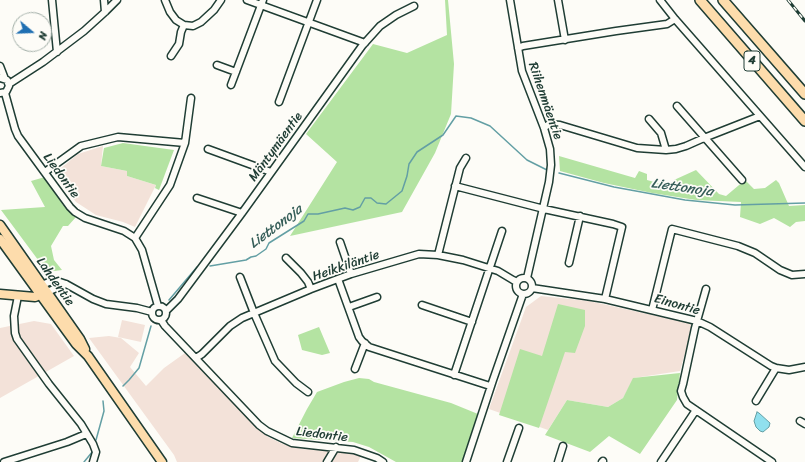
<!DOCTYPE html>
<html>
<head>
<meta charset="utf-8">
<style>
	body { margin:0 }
	#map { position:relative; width:805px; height:462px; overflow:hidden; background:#fdfcf7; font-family:Sriracha,sans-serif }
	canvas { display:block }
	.north { position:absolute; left:12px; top:12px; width:40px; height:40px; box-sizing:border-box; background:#fdfcf7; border:1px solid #a4b0a9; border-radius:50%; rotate:109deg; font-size:11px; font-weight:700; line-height:16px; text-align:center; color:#1f3d34 }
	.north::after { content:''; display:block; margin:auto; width:14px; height:18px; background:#1f6fb2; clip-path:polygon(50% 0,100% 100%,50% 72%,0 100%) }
</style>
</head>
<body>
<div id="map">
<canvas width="805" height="462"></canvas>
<div class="north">N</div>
</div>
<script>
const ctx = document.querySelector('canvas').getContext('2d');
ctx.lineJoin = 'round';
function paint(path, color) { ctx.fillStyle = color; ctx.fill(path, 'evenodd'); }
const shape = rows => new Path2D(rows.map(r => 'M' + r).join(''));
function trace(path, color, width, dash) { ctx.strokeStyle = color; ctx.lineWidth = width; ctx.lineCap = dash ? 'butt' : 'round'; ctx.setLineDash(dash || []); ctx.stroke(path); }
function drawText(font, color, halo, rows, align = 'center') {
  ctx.font = font + ' Sriracha,sans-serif'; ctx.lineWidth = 3.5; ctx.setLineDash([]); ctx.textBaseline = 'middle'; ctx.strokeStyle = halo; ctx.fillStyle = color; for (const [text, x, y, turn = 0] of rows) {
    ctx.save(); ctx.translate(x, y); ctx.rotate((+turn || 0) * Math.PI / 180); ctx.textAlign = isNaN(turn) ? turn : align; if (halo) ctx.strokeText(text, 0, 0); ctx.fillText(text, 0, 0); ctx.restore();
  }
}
paint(shape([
	[103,146,101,166,127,171,127,176,156,185,135,227,123,222,96,215,76,202,54,174,78,154],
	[541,296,589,301,693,324,680,371,634,378,623,398,608,407,567,400,548,430,489,409,526,307],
	[122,320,145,325,141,342,118,337],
	[34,321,51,324,74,356,0,398,0,328],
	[109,336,121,338,139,353,130,367,146,386,164,368,185,353,247,417,268,437,283,444,302,449,327,450,362,454,358,462,177,462,174,455,89,338]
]), '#f3e2d9');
paint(shape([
	[445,0,448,0,454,64,451,114,435,153,402,212,290,236,337,162,306,134,373,44,407,53,447,35],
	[123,143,174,150,159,190,155,188,156,185,127,176,127,171,101,166,104,148],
	[559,156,635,178,639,171,647,174,647,180,658,183,671,183,674,180,696,170,719,194,726,196,745,180,754,189,765,188,776,180,779,183,789,206,805,205,805,221,796,222,790,227,774,218,760,224,740,217,741,202,696,200,652,193,604,183,560,171],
	[45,177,63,205,76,217,68,226,63,226,51,246,54,260,62,270,47,272,1,210,45,207,31,181],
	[558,304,585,310,585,326,575,353,565,352,539,428,499,415,520,349,542,356],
	[319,327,330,353,322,355,302,350,298,335],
	[680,373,677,400,640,454,609,436,590,452,545,435,567,400,608,407,623,398,633,378],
	[359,378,369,379,374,382,451,403,478,414,462,462,396,462,369,447,353,442,292,438,307,409,317,392,344,382]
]), '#b4e3a2');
const water = shape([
	[757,412,759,413,770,423,769,427,763,432,760,431,756,427,754,421,757,412]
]);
paint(water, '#90e0ee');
trace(water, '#639fa4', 1);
trace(shape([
	[559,173,614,187,685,200,735,205,805,203],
	[210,266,246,260,251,257,256,256,266,249,269,243,304,221,308,214,318,214,345,208,353,210,360,207,365,198,371,198,377,203,386,204,402,191,407,176,409,164,417,152,443,135,456,116,471,118,490,126,527,160,547,170],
	[169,300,197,267],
	[123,386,129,380,139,368,151,326],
	[96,440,104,411,103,401],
	[84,462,93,451]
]), '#639fa4', 1.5);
const minor = shape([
	[52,0,57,52],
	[104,0,105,12],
	[165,0,170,12,176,20,184,25],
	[247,0,365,43],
	[510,0,522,71,544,128,550,149,551,165,549,182,527,278],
	[558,0,565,40],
	[660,0,675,19,805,167],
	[518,48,523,46,616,31,667,24,675,19],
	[171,56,179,44,181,32,184,25,193,26,201,22,214,10,221,0],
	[217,65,236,72],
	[0,66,5,79],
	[0,78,7,80,9,86,6,92,0,93],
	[9,84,43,62,84,31,105,12,117,0],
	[231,85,263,0],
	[5,93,15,129,18,136,70,207,75,212,85,218,124,231,135,238,142,250,158,306],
	[279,102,317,0],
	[677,106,742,180],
	[649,119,661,133,666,150],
	[544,128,549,124,560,125,637,148,666,150,676,149,686,146,704,138,760,116],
	[208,149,271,172],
	[45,172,81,146,118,137,185,143],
	[455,186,544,209,613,224,622,227,605,299],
	[197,198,242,213],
	[135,238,170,185,185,143,191,98],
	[340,242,351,274],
	[438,255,460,168,466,158],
	[286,258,301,273,308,282,311,289],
	[569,263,580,216],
	[240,277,254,313,275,361,296,383,308,392],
	'516 286a8 8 0 1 1 16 0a8 8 0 1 1-16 0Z',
	[338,279,359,337,362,341,369,347,490,386],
	[42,285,49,282,57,281,66,284,93,299,106,304,137,308,152,312],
	[532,288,605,299,697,321,710,327,771,366,776,368,789,370,805,367],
	[706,289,695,328,683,384,681,391,683,397,687,404,772,462],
	[47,292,66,284],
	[18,296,14,316,15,333,17,339,49,384,81,424,93,444,96,452,93,462],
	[422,305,472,322],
	'152 313a7 7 0 1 1 14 0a7 7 0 1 1-14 0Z',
	[349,307,377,297],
	[652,310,672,229,738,246,755,253,780,270,792,275,805,274],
	[166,311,178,299,242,213,362,46,380,26,396,15,414,6],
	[161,320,165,326,259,425,267,431,292,443,354,450,377,458,383,462],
	[196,358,202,354,230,326,242,318,311,289,351,274,419,254,438,255,463,260,498,271,513,280,517,282],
	[355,369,365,343],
	[454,375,502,231],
	[756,401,776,368],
	[800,421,805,424],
	[4,462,67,442,86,434],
	[327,462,336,447],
	[466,462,493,380,523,294],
	[507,462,519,428],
	[558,462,563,446],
	[602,462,603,461],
	[661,462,696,410]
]);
const major = shape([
	[0,225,80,339,85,349],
	[0,239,60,322,76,344,88,356,162,462],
	[0,294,35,297,44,293]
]);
const highway = shape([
	[700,0,805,121],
	[723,0,805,94]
]);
trace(minor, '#1f3d34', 9);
trace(major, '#1f3d34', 11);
trace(highway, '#1f3d34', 12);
trace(minor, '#fdfcf7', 6);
trace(major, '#fddcac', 8);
trace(highway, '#fddcac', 9);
const rail = shape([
	[788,0,805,21]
]);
trace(rail, '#1f3d34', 3);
trace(rail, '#fdfcf7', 1.5, [4.5]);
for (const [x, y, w] of [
	[752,61,16]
]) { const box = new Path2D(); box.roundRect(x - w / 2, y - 10, w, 20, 3); ctx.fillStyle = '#fdfcf7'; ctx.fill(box); trace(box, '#1f3d34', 1); }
drawText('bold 12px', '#1f3d34', null, [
	["4",752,61]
]);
drawText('13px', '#1f3d34', '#fdfcf7', [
	["Riihenmäentie",545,101,71],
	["Mäntymäentie",276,147,-54],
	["Liedontie",61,176,54],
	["Heikkiläntie",346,266,-19],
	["Lahdentie",55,282,55],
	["Einontie",677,305,16],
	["Liedontie",322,435,7]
]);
drawText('italic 14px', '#365e59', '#fdfcf7', [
	["Liettonoja",682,188,8],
	["Liettonoja",276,227,-37]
]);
</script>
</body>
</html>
